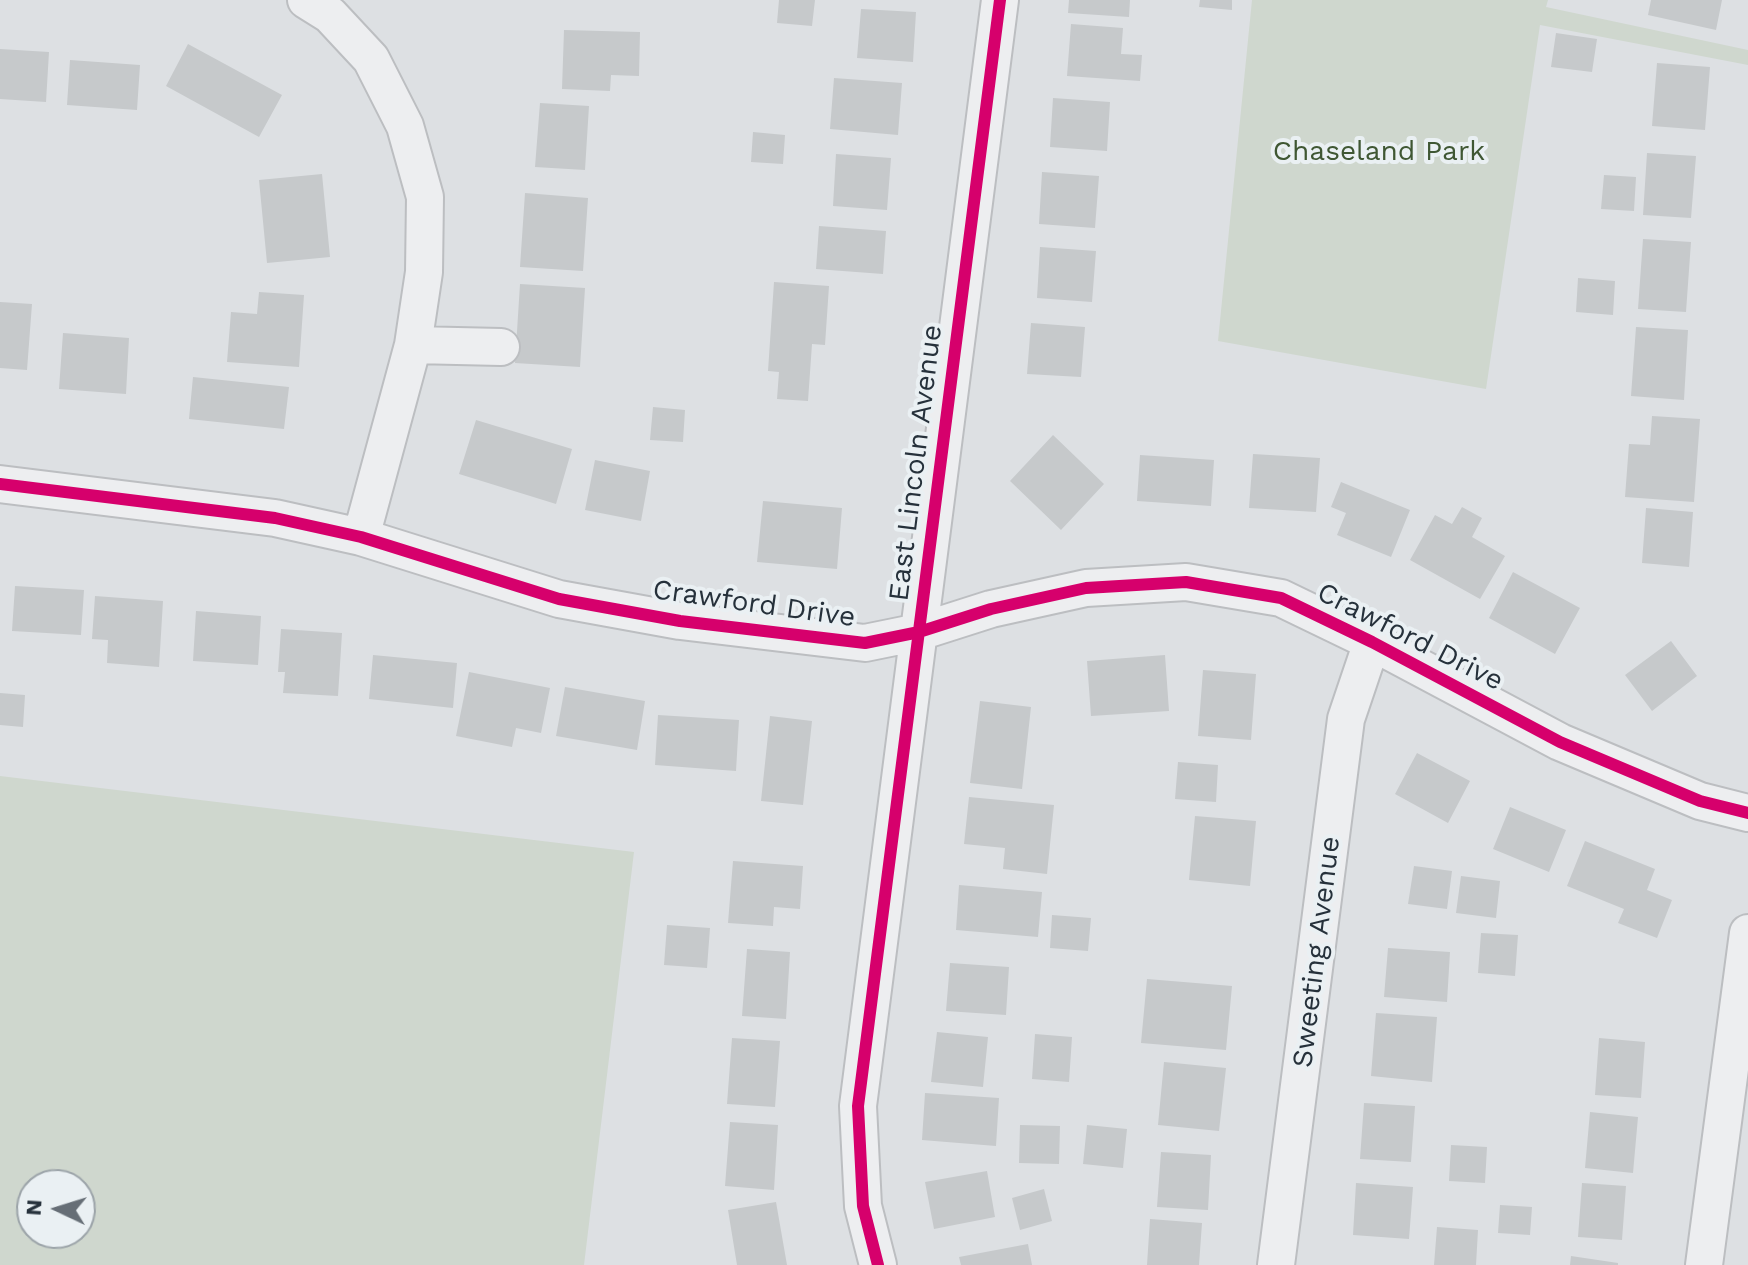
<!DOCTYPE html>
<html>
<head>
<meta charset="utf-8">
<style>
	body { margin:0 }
	#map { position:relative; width:1748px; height:1265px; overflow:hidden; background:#dde0e3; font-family:"Work Sans",sans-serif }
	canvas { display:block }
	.north { position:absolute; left:16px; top:1169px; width:80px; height:80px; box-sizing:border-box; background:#eaf0f3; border:2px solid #9ca4a9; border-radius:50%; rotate:274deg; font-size:22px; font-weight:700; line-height:32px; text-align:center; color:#26313b }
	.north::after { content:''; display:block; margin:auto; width:28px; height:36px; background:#666e76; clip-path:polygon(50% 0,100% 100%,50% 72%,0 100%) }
</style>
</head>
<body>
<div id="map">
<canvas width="1748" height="1265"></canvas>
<div class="north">N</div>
</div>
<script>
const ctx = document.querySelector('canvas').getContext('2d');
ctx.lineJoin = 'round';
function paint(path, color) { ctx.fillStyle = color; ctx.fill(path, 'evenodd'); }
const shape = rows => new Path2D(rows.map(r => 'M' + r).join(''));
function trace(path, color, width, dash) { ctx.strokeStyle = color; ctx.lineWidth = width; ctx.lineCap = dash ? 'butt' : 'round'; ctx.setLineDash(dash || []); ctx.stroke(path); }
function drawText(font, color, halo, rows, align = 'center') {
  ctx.font = font + ' "Work Sans",sans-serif'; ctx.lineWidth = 8; ctx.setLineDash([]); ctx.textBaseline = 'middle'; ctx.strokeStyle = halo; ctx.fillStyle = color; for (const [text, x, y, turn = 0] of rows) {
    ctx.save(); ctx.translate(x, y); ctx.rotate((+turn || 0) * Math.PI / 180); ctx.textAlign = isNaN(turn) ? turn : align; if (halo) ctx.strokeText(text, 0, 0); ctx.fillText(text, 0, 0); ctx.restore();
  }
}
paint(shape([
	[1252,0,1548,0,1546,7,1748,50,1748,65,1540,25,1486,389,1218,341],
	[0,776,634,852,584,1265,0,1265],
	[80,1185,80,1233,32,1233,32,1185]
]), '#cfd7ce');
paint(shape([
	[779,0,815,0,812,26,777,23],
	[1069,0,1130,0,1129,17,1068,13],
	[1200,0,1232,0,1232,10,1199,7],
	[1651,0,1722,0,1716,30,1648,15],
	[861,9,916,12,913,62,857,58],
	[1071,24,1123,28,1121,54,1142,55,1140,81,1067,76],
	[564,30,640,32,639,76,611,75,610,91,562,89],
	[1556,33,1597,39,1592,72,1551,67],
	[188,44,282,95,259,137,166,86],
	[0,49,49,52,46,102,0,99],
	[70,60,140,65,137,110,67,105],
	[1657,63,1710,67,1705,130,1652,126],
	[834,78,902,83,898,135,830,129],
	[1053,98,1110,102,1107,151,1050,147],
	[540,103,589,106,585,170,535,167],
	[753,132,785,135,783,164,751,162],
	[1647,153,1696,156,1691,218,1643,215],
	[836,154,891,158,887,210,833,206],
	[1042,172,1099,176,1095,228,1039,224],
	[322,174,330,257,267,263,259,180],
	[1604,175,1636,177,1634,211,1601,209],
	[525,193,588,198,583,271,520,267],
	[819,226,886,231,883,274,816,269],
	[1643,239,1691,242,1686,312,1638,309],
	[1040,247,1096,251,1092,302,1037,298],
	[1578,278,1615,281,1613,315,1576,312],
	[774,282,829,286,825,345,812,344,808,401,777,399,779,372,768,371],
	[520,284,585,288,580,367,515,363],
	[259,292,304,295,299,367,227,362,231,312,257,314],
	[0,302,32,304,27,370,0,368],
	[1031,323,1085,327,1081,377,1027,374],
	[1636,327,1688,330,1684,400,1631,396],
	[63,333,129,338,126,394,59,389],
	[193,377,289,387,284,429,189,419],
	[653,407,685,410,683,442,650,440],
	[1652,416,1700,419,1694,502,1625,497,1629,444,1650,445],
	[476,420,572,449,556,504,459,474],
	[1053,435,1104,484,1061,530,1010,481],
	[1253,454,1320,458,1316,512,1249,508],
	[1140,455,1214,460,1211,506,1137,501],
	[595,460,650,471,641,521,585,510],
	[1341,482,1410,510,1391,557,1337,535,1346,513,1331,507],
	[763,501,842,508,837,569,757,562],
	[1462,507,1482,518,1472,537,1505,556,1480,599,1410,560,1435,515,1452,524],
	[1646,508,1693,512,1689,567,1642,563],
	[1513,572,1580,608,1555,654,1489,618],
	[15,586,84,590,81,635,12,631],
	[95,596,163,601,159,667,107,663,108,640,92,639],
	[196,611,261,616,258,665,193,661],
	[281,629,342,633,338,696,283,693,285,672,278,672],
	[1671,641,1697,676,1652,711,1625,675],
	[373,655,457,663,453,708,369,699],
	[1165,655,1169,711,1091,716,1087,661],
	[1203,670,1256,674,1251,740,1198,736],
	[469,672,550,688,541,733,516,728,512,747,456,736],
	[565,687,645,701,637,750,556,736],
	[0,693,25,695,23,727,0,725],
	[980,701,1031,707,1022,789,970,783],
	[658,715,739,720,736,771,655,765],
	[770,716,812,721,803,805,761,801],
	[1417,753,1470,781,1448,823,1395,794],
	[1178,762,1218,765,1216,802,1175,799],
	[969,797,1054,805,1047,874,1003,869,1005,848,964,844],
	[1510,807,1566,830,1549,872,1493,849],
	[1195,816,1256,821,1250,886,1189,880],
	[1585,841,1655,869,1647,890,1672,900,1657,938,1618,923,1624,909,1567,886],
	[733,861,803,866,800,909,774,907,773,926,728,923],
	[1414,866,1452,871,1447,909,1408,904],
	[1461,876,1500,881,1496,918,1456,913],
	[959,885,1042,892,1038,937,956,930],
	[1052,915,1091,918,1088,951,1050,948],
	[667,925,710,928,707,968,664,965],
	[1481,933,1518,935,1515,976,1478,973],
	[1388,948,1450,952,1447,1002,1384,997],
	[747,949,790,952,786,1019,742,1016],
	[950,963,1009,967,1006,1015,946,1011],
	[1147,979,1232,986,1226,1050,1141,1043],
	[1376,1013,1437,1017,1432,1082,1371,1076],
	[937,1032,988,1037,983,1087,931,1082],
	[1035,1034,1072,1037,1069,1082,1032,1079],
	[732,1038,780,1041,775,1107,727,1104],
	[1599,1038,1645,1042,1641,1098,1595,1095],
	[1164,1062,1226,1068,1219,1131,1158,1125],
	[925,1093,999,1098,996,1146,922,1140],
	[1364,1103,1415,1106,1411,1162,1360,1159],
	[1590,1112,1638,1117,1633,1173,1585,1168],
	[730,1122,778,1125,774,1190,725,1186],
	[1020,1125,1060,1126,1059,1164,1019,1163],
	[1087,1125,1127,1129,1123,1168,1083,1164],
	[1451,1145,1487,1147,1485,1183,1449,1181],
	[1161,1152,1211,1155,1208,1210,1157,1207],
	[987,1171,995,1217,934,1229,925,1182],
	[1356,1183,1413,1187,1409,1239,1353,1235],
	[1582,1183,1626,1186,1622,1240,1578,1237],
	[1044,1189,1052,1221,1020,1230,1012,1198],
	[776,1202,787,1265,737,1265,728,1210],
	[1500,1205,1532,1207,1530,1235,1498,1233],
	[1150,1219,1202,1223,1199,1265,1147,1265],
	[1437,1227,1478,1230,1476,1265,1434,1265],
	[1028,1244,1032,1265,961,1265,959,1257],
	[1571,1256,1618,1263,1618,1265,1570,1265]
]), '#c6c9cb');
const minor = shape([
	[306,0,330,15,371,59,405,126,425,197,424,272,413,345,361,537],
	[413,345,501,347],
	[0,484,275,518,361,537,559,599,680,621,865,643,919,632,991,609,1086,588,1186,582,1281,598,1372,642,1560,742,1700,801,1748,813],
	[878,1265,863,1206,858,1106,1000,0],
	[1276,1265,1346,719,1372,642],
	[1704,1265,1748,933]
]);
trace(minor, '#bcbec1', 40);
trace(minor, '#edeef0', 36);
trace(shape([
	[0,484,275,518,361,537,559,599,680,621,865,643,919,632,991,609,1086,588,1186,582,1281,598,1372,642,1560,742,1700,801,1748,813],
	[878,1265,863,1206,858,1106,1000,0]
]), '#d6006c', 12);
drawText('28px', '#3f5733', '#eaf0f3', [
	["Chaseland Park",1379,152]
]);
drawText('28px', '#26313b', '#eaf0f3', [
	["East Lincoln Avenue",916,463,-83],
	["Crawford Drive",754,604,8],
	["Crawford Drive",1410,637,27],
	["Sweeting Avenue",1317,952,-83]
]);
</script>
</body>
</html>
